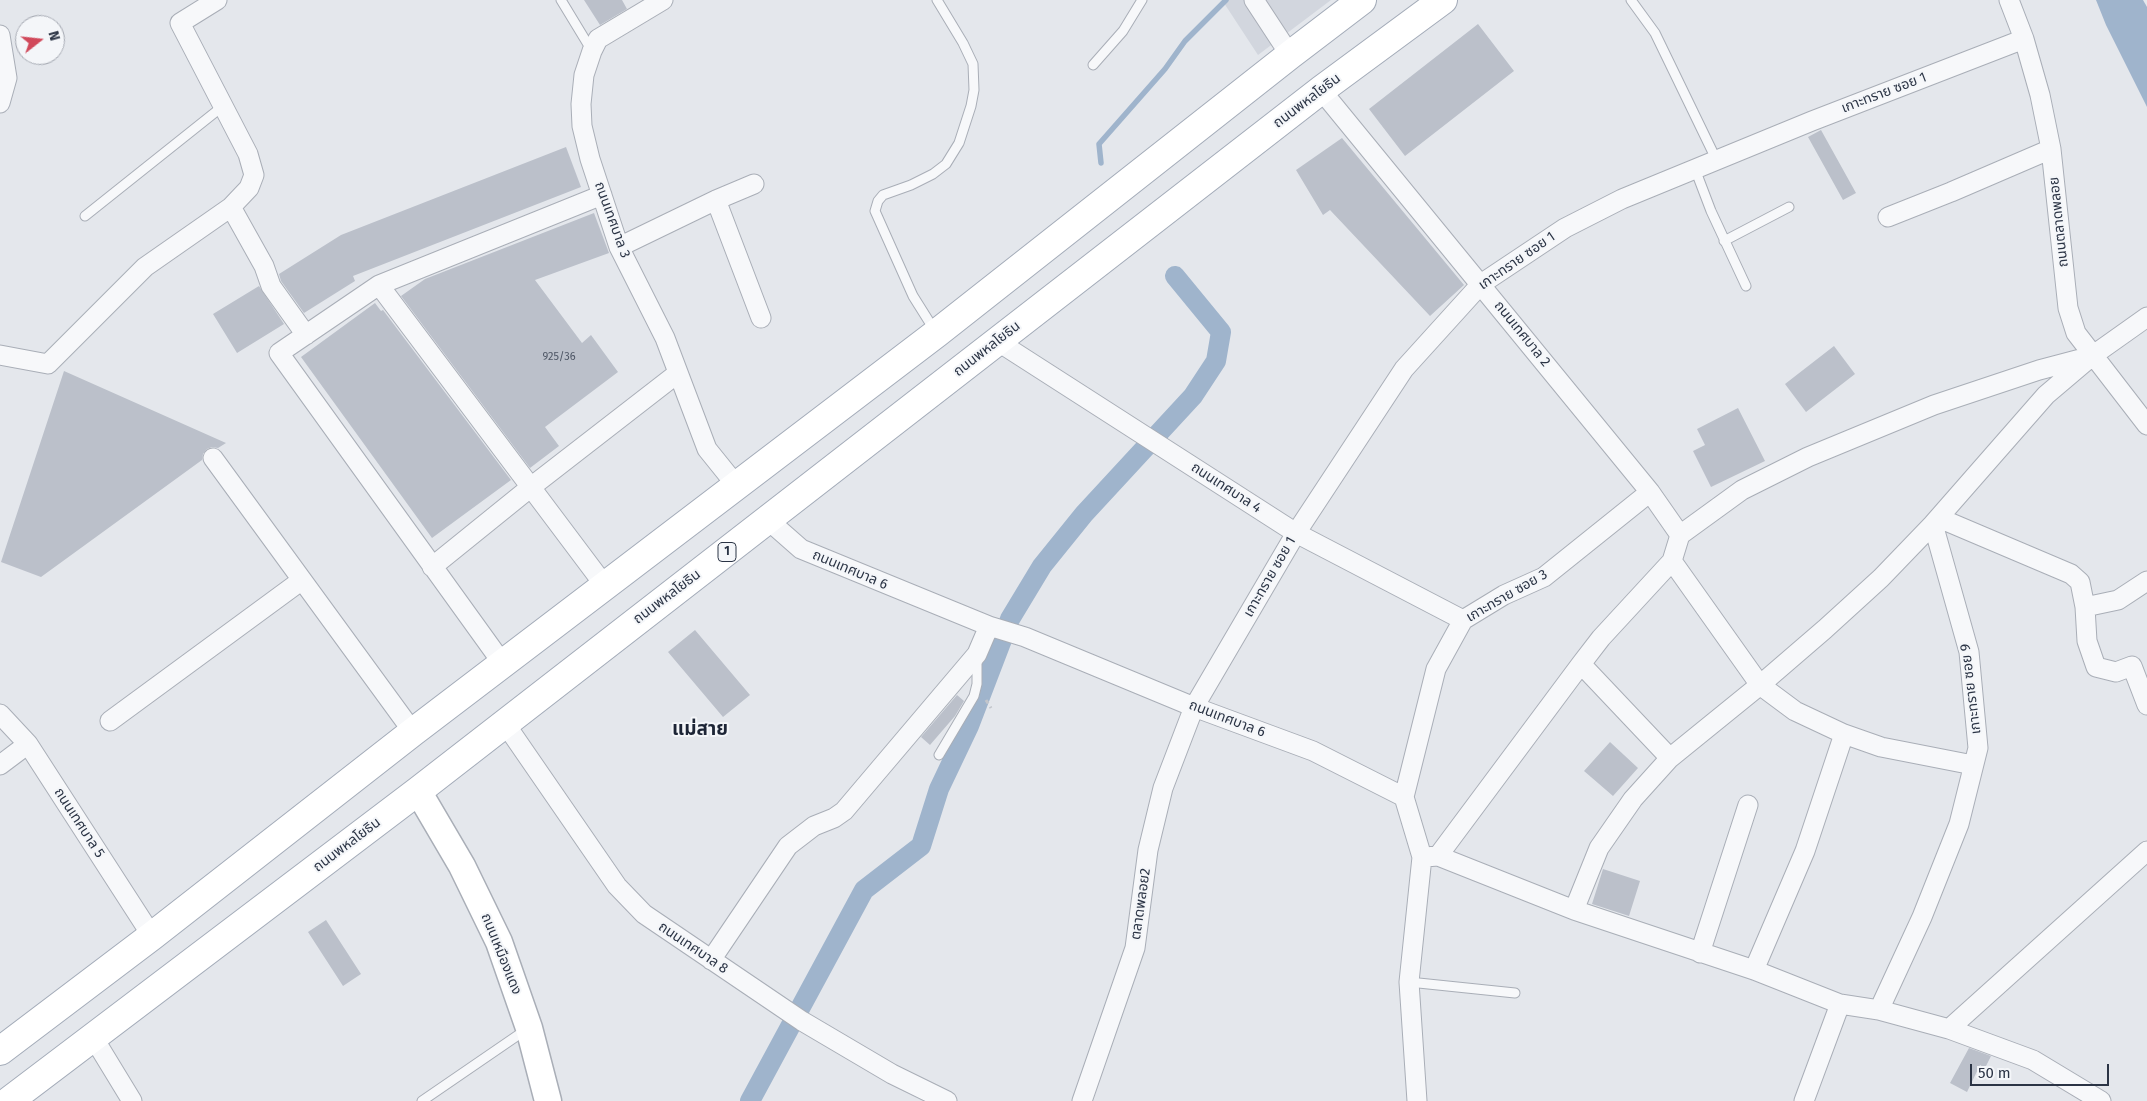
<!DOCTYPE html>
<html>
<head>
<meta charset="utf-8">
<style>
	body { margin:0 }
	#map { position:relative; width:2147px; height:1101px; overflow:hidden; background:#e4e7ec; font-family:"Fira Sans",sans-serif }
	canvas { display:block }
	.north { position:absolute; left:15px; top:15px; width:50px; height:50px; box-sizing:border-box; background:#f4f6f9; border:1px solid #a4a8b1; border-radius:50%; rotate:74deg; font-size:14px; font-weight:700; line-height:20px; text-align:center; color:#2b3445 }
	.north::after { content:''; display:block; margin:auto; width:18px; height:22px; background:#d1495b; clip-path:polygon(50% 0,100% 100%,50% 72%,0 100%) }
	.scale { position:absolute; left:1970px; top:1064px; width:139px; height:22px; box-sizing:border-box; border:2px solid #2b3445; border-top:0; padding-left:6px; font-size:15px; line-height:18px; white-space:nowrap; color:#2b3445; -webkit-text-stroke:4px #f4f6f9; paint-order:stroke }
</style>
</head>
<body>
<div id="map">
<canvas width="2147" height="1101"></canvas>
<div class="north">N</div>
<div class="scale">50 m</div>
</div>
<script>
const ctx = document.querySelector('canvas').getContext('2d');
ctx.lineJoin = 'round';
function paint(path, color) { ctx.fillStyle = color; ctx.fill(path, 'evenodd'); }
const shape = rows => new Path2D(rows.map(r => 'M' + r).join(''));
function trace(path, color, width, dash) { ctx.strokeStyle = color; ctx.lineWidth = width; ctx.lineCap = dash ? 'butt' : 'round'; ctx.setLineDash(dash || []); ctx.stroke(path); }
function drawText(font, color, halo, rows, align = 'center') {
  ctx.font = font + ' "Fira Sans","Noto Sans Thai",sans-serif'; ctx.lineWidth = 4; ctx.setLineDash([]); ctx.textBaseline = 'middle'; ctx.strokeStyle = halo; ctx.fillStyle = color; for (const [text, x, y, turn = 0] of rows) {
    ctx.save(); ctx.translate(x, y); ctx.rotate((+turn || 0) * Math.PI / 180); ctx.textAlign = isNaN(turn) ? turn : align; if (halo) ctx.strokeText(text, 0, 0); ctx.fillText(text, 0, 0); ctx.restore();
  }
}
paint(shape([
	[1222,0,1331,0,1258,55]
]), '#d2d6de');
paint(shape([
	[2096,0,2143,0,2147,7,2147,107,2106,25]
]), '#9fb4cc');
trace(shape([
	[1101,163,1099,144,1165,69,1185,41,1226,0]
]), '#9fb4cc', 5.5);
trace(shape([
	[750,1101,864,890,921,846,939,789,969,726,1010,619,1042,566,1084,514,1193,396,1216,361,1221,332,1175,276]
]), '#9fb4cc', 20);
paint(shape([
	[584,0,622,0,627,9,600,25],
	[1478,24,1514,71,1405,156,1369,109],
	[1821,130,1856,193,1843,200,1808,137],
	[1342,138,1464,285,1430,316,1330,210,1323,215,1296,170],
	[566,147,581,187,353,276,355,281,304,313,281,281,279,274,341,235],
	[594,213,609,253,535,280,582,343,591,335,618,372,545,427,559,446,530,468,401,296,425,279],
	[259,286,284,324,237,353,213,314],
	[375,303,381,311,383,310,511,480,432,538,301,357],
	[1834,346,1855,374,1806,412,1785,384],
	[64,371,226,443,218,448,212,447,207,449,203,454,202,460,41,577,1,562],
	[1738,408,1765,461,1711,487,1693,451,1705,445,1697,429],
	[695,630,750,695,723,717,668,652],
	[957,695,964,701,955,716,930,745,921,737],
	[1610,742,1638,768,1613,796,1584,771],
	[1603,869,1640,881,1629,916,1592,904],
	[326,920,361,974,343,986,308,932],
	[1969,1048,1991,1056,1985,1068,1980,1065,1967,1092,1950,1083]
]), '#bbc0ca');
const lane = shape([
	[561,0,592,51],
	[1631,0,1655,33,1717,161],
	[1093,65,1123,31,1142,0],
	[1695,169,1711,211,1746,286],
	[85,216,223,106],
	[1724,241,1789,207],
	[935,331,913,296,875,211,878,201,883,195,911,185,933,174,946,164,959,143,971,106,974,90,973,64,963,43,937,0],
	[939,755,974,696,977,684,977,657],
	[1409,982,1515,993],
	[422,1101,527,1029]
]);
const street = shape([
	[663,0,598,39,592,51,584,75,581,104,582,126,590,159,619,247,665,338,707,449,736,485],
	[1254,0,1290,55],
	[2009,0,2024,39,2040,95,2051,149,2068,308,2076,333,2147,425],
	[0,35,7,78,0,103],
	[1321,90,1650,492,1680,535],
	[716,200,761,318],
	[231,207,264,266,271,286,306,335],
	[1888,217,1951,192,2051,149],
	[619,247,716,200,754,184],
	[379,285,605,586],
	[997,341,1296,533,1463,620],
	[0,355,48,364,145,267,231,207,249,188,254,175,248,154,180,23,217,0],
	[213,458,413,732],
	[1939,518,2071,574,2080,582,2085,607],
	[768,520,801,549,989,626,1025,637,1194,707,1313,751,1404,797,1422,857,1409,982,1417,1101],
	[1672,561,1760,685,1795,711,1844,734,1805,851,1754,970],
	[432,567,531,487,678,373],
	[2147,581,2118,600,2085,607,2087,641,2096,667,2116,672,2132,666,2147,705],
	[503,664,279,353,379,285,602,195],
	[1581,664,1670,758],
	[0,714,28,744,152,936],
	[110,721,302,580],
	[504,722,617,886,644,914,802,1021,892,1074,947,1101],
	[1844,734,1881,747,1973,765],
	[0,765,28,744],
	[1404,797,1436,669,1463,620,1504,595,1544,577,1650,492],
	[1438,856,1581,664,1601,638,1672,561,1680,535,1742,490,1808,457,1934,405,2039,370,2092,356],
	[1425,857,1438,856,1574,910,1754,970,1840,1004,1879,1010,1949,1029,2033,1060,2101,1101],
	[1574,910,1599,848,1633,799,1670,758,1760,685,1825,629,1881,578,1933,524],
	[1700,953,1748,805],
	[711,960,788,846,814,826,834,818,844,811,977,654,989,626],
	[1879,1010,1922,917,1959,824,1978,748,1969,652,1933,524,2046,395,2092,356,2147,317],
	[1949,1029,2147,851],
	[93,1037,132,1101],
	[1082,1101,1135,948,1148,850,1163,788,1194,707,1296,533,1404,369,1481,284,1565,228,1622,199,1812,121,2024,39],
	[1804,1101,1840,1004]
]);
const secondary = shape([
	[418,791,462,866,499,942,529,1028,548,1101]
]);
const primary = shape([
	[0,1051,152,936,413,732,937,333,1290,55,1362,0],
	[9,1101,418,791,1321,90,1443,0]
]);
trace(lane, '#a9aeb7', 11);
trace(street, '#a9aeb7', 21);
trace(secondary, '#a9aeb7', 29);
trace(primary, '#a3abb8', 30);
trace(shape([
	[986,700,991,708]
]), '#c2c5cb', 3, [4, 4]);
trace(lane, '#f7f8fa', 9);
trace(street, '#f7f8fa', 19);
trace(secondary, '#fff', 26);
trace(primary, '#fff', 28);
drawText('11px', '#4f5766', null, [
	["925/36",559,357]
]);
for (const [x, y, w] of [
	[727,552,18]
]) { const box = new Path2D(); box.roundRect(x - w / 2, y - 9.5, w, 19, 4); ctx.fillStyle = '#f4f6f9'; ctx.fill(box); trace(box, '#2b3445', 1); }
drawText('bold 12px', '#2b3445', null, [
	["1",727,552]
]);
drawText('14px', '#2b3445', '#f4f6f9', [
	["เกาะทราย ซอย 1",1884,93,-21],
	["ถนนพหลโยธิน",1307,101,-37],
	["ถนนเทศบาล 3",612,220,70],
	["ถนนตลาดพลอย",2059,222,-96],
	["เกาะทราย ซอย 1",1517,261,-35],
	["ถนนเทศบาล 2",1522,334,51],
	["ถนนพหลโยธิน",987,349,-38],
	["ถนนเทศบาล 4",1226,488,33],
	["ถนนเทศบาล 6",850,570,23],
	["เกาะทราย ซอย 1",1270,577,-60],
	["เกาะทราย ซอย 3",1507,596,-30],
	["ถนนพหลโยธิน",667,597,-37],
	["เกาะทราย ซอย 9",1971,689,-97],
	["ถนนเทศบาล 6",1227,719,21],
	["ถนนเทศบาล 5",79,823,57],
	["ถนนพหลโยธิน",347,845,-37],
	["ตลาดพลอย2",1141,904,-82],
	["ถนนเทศบาล 8",693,948,34],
	["ถนนเหมืองแดง",501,954,68]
]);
drawText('bold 19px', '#1d2536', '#f4f6f9', [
	["แม่สาย",700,730]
]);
</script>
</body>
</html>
